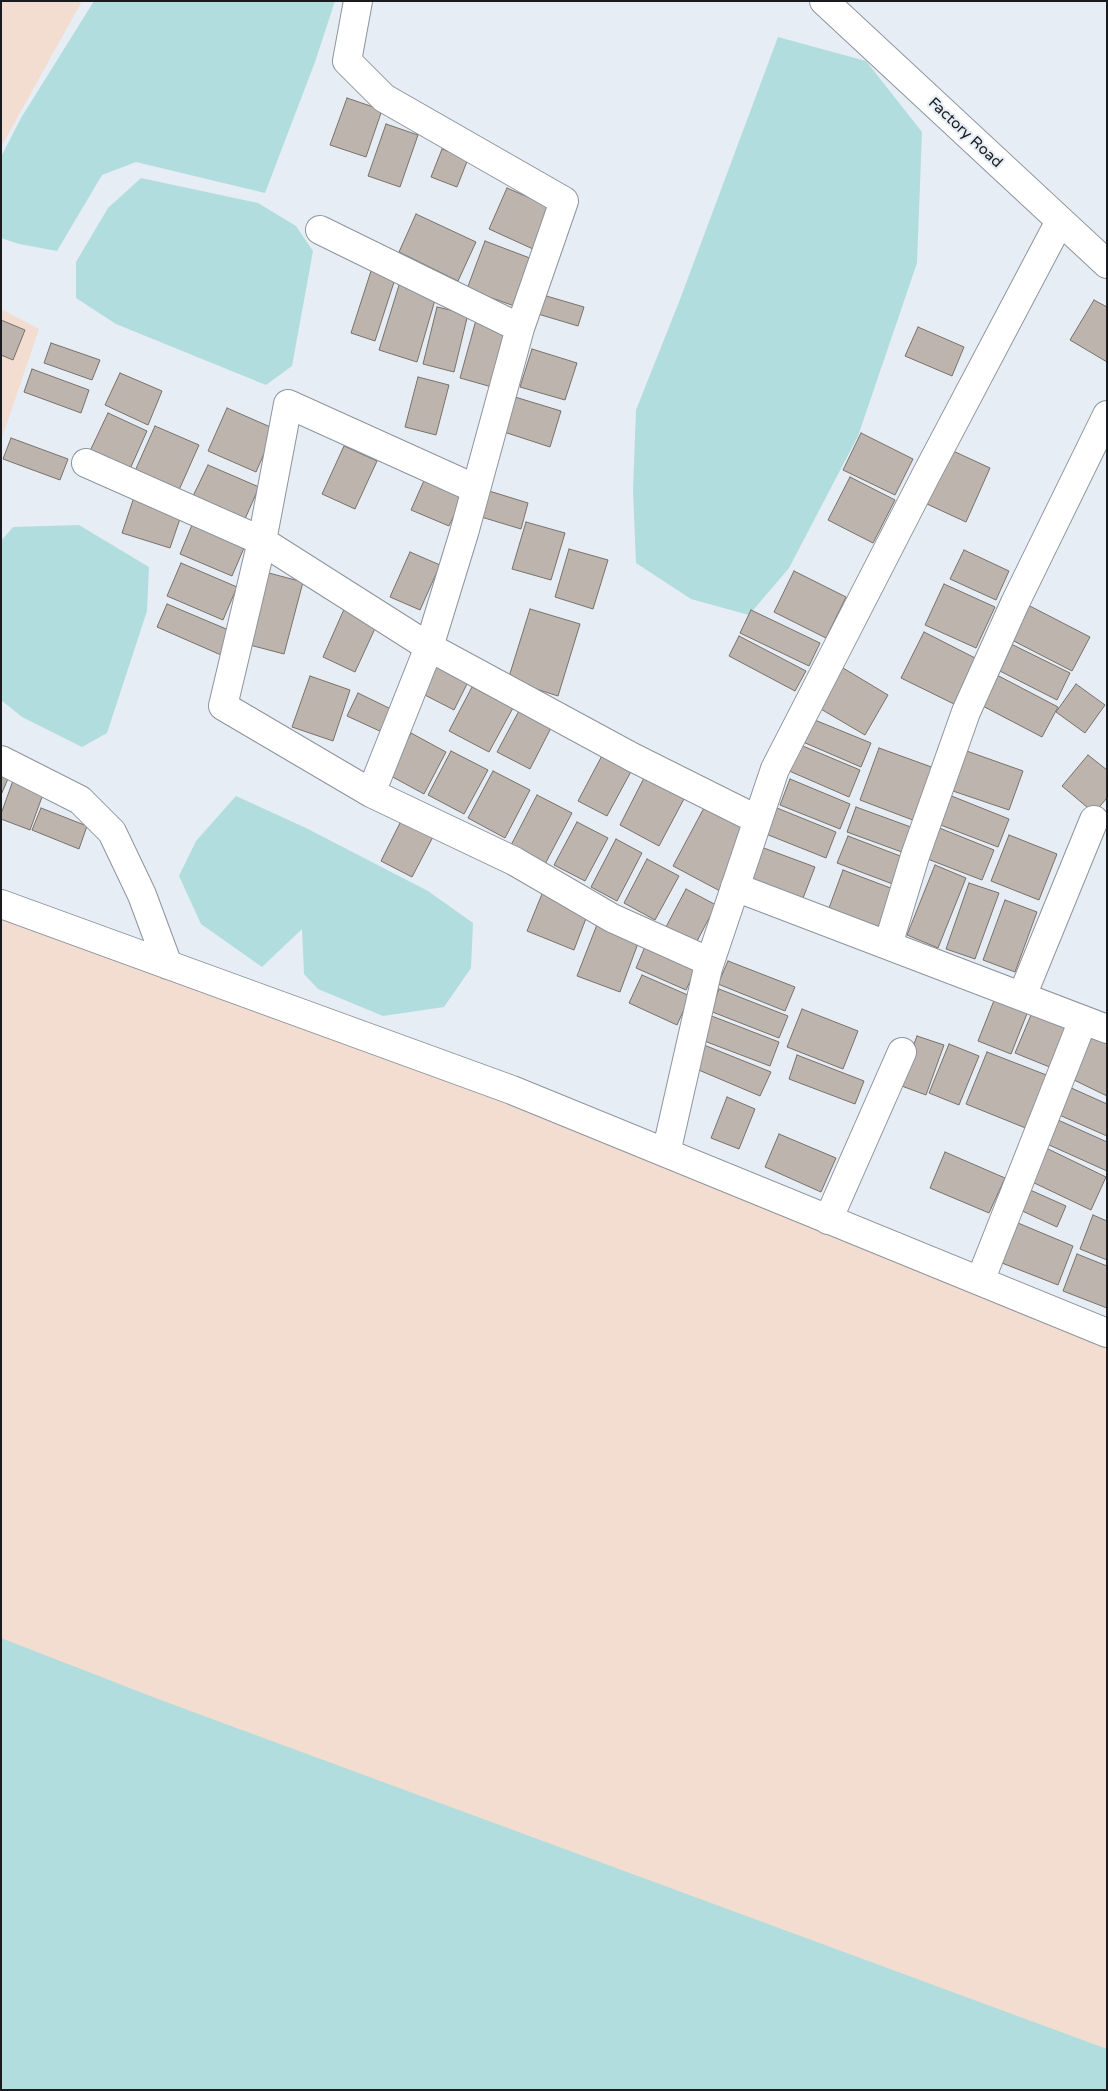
<!DOCTYPE html>
<html>
<head>
<meta charset="utf-8">
<style>
	body { margin:0 }
	#map { position:relative; width:1108px; height:2091px; overflow:hidden; background:#e6edf5; font-family:"Varela Round",sans-serif }
	canvas { display:block }
	.frame { position:absolute; inset:0; border:2px solid #191b1e; pointer-events:none }
</style>
</head>
<body>
<div id="map">
<canvas width="1108" height="2091"></canvas>
<div class="frame"></div>
</div>
<script>
const ctx = document.querySelector('canvas').getContext('2d');
ctx.lineJoin = 'round';
function paint(path, color) { ctx.fillStyle = color; ctx.fill(path, 'evenodd'); }
const shape = rows => new Path2D(rows.map(r => 'M' + r).join(''));
function trace(path, color, width, dash) { ctx.strokeStyle = color; ctx.lineWidth = width; ctx.lineCap = dash ? 'butt' : 'round'; ctx.setLineDash(dash || []); ctx.stroke(path); }
function drawText(font, color, halo, rows, align = 'center') {
  ctx.font = font + ' "Varela Round",sans-serif'; ctx.lineWidth = 4.5; ctx.setLineDash([]); ctx.textBaseline = 'middle'; ctx.strokeStyle = halo; ctx.fillStyle = color; for (const [text, x, y, turn = 0] of rows) {
    ctx.save(); ctx.translate(x, y); ctx.rotate((+turn || 0) * Math.PI / 180); ctx.textAlign = isNaN(turn) ? turn : align; if (halo) ctx.strokeText(text, 0, 0); ctx.fillText(text, 0, 0); ctx.restore();
  }
}
paint(shape([
	[1,1,82,1,1,147],
	[1,309,39,329,1,441],
	[1,917,557,1120,1107,1346,1107,2090,1,2090]
]), '#f3ddd0');
paint(shape([
	[94,1,335,1,315,62,265,193,136,162,102,175,57,251,19,244,1,238,1,157,21,118],
	[778,37,866,61,922,132,917,263,858,436,789,568,749,615,691,599,636,563,633,490,636,410,679,302],
	[141,178,258,203,296,226,313,251,292,366,266,385,116,324,76,298,76,262,108,208],
	[79,525,149,567,147,611,107,733,82,747,22,717,1,700,1,541,13,527],
	[236,796,306,828,428,891,473,923,471,968,444,1007,383,1016,318,989,304,974,302,929,262,967,201,924,179,876,196,841],
	[1,1638,158,1699,1107,2049,1107,2090,1,2090]
]), '#b2ddde');
const building = shape([
	[347,98,382,110,366,157,330,145,347,98],
	[386,124,418,135,400,187,368,176,386,124],
	[442,149,468,159,457,187,431,177,442,149],
	[507,188,551,207,533,249,489,229,507,188],
	[416,214,476,242,458,281,399,252,416,214],
	[485,241,535,260,517,307,467,289,485,241],
	[371,271,395,279,375,341,351,333,371,271],
	[400,282,437,293,417,362,379,350,400,282],
	[543,295,584,307,578,326,538,314,543,295],
	[1094,300,1107,307,1107,362,1070,340,1094,300],
	[437,307,468,314,454,372,423,364,437,307],
	[1,320,25,330,13,360,1,355,1,320],
	[476,320,507,328,492,387,460,378,476,320],
	[918,327,964,347,952,376,905,356,918,327],
	[51,343,100,360,92,380,44,363,51,343],
	[532,349,577,363,565,400,520,387,532,349],
	[32,369,89,390,81,413,24,392,32,369],
	[120,373,162,391,148,425,105,405,120,373],
	[418,377,449,385,436,435,405,427,418,377],
	[515,397,561,411,550,447,504,432,515,397],
	[227,408,275,429,256,472,208,451,227,408],
	[108,413,147,431,130,469,90,451,108,413],
	[155,426,199,445,179,490,135,471,155,426],
	[861,433,913,459,895,495,843,470,861,433],
	[11,438,68,459,60,480,3,459,11,438],
	[344,446,377,461,355,509,322,494,344,446],
	[951,450,990,468,966,522,927,504,951,450],
	[208,465,259,487,245,519,193,496,208,465],
	[426,476,464,494,449,526,411,510,426,476],
	[850,477,895,500,873,543,828,520,850,477],
	[486,490,528,503,521,529,478,516,486,490],
	[135,494,183,510,170,548,122,533,135,494],
	[526,522,565,533,551,580,512,569,526,522],
	[192,525,244,548,232,576,180,554,192,525],
	[569,549,608,560,593,609,555,597,569,549],
	[964,550,1009,571,996,600,950,579,964,550],
	[410,552,440,565,420,610,390,597,410,552],
	[181,563,237,587,223,620,167,596,181,563],
	[794,571,846,597,826,638,774,612,794,571],
	[265,572,303,582,284,654,246,644,265,572],
	[944,584,995,607,976,648,925,625,944,584],
	[167,604,231,631,221,655,157,627,167,604],
	[1026,604,1090,637,1072,671,1008,638,1026,604],
	[345,607,378,622,355,672,323,657,345,607],
	[530,609,580,624,558,696,508,680,530,609],
	[751,610,820,643,809,666,740,633,751,610],
	[924,632,977,659,954,704,901,678,924,632],
	[739,636,806,671,795,691,729,656,739,636],
	[1007,642,1070,673,1057,700,994,668,1007,642],
	[438,656,472,674,454,710,419,692,438,656],
	[838,665,888,695,865,735,814,705,838,665],
	[993,673,1058,707,1042,737,977,703,993,673],
	[310,676,350,690,333,741,292,727,310,676],
	[1076,684,1105,705,1085,733,1056,712,1076,684],
	[472,687,513,708,489,752,449,731,472,687],
	[358,693,395,711,384,733,347,716,358,693],
	[520,709,552,726,530,769,497,752,520,709],
	[805,716,871,743,861,767,796,739,805,716],
	[411,733,446,752,424,794,389,775,411,733],
	[798,744,860,770,849,797,787,770,798,744],
	[879,748,937,769,918,822,860,800,879,748],
	[961,749,1023,771,1009,810,947,789,961,749],
	[605,750,634,766,607,816,578,801,605,750],
	[451,751,488,770,464,814,428,795,451,751],
	[1088,755,1107,770,1107,798,1094,813,1062,786,1088,755],
	[1,770,10,774,1,795,1,770],
	[493,771,530,790,505,838,468,818,493,771],
	[15,775,46,786,30,830,1,819,1,814,15,775],
	[645,776,685,797,659,846,620,825,645,776],
	[790,779,850,804,840,829,780,805,790,779],
	[537,795,572,813,544,866,510,847,537,795],
	[949,795,1009,819,998,847,938,824,949,795],
	[705,806,751,830,720,891,673,866,705,806],
	[856,807,919,830,910,855,847,832,856,807],
	[41,808,87,826,79,849,32,830,41,808],
	[777,808,836,832,826,858,766,834,777,808],
	[403,817,435,833,412,877,381,861,403,817],
	[577,822,608,838,585,881,554,865,577,822],
	[937,827,994,850,982,880,925,858,937,827],
	[1009,835,1057,854,1039,900,991,881,1009,835],
	[848,836,908,859,898,886,837,863,848,836],
	[616,839,642,853,617,901,591,887,616,839],
	[753,844,815,867,800,906,739,886,753,844],
	[647,859,679,876,655,920,624,903,647,859],
	[935,865,966,878,938,948,907,935,935,865],
	[843,870,901,892,886,930,829,908,843,870],
	[969,883,999,893,975,959,946,949,969,883],
	[686,889,716,905,696,943,666,927,686,889],
	[542,894,588,913,574,950,527,931,542,894],
	[1005,900,1037,912,1015,972,983,960,1005,900],
	[598,922,640,938,620,992,577,976,598,922],
	[647,942,697,966,686,990,636,968,647,942],
	[728,961,795,987,785,1011,718,984,728,961],
	[642,975,690,996,677,1025,629,1003,642,975],
	[719,989,788,1016,779,1038,710,1011,719,989],
	[997,993,1030,1006,1011,1054,978,1041,997,993],
	[1034,1008,1071,1024,1052,1068,1015,1053,1034,1008],
	[802,1009,858,1031,843,1069,787,1047,802,1009],
	[709,1015,779,1042,770,1066,699,1039,709,1015],
	[1095,1029,1107,1035,1107,1096,1070,1078,1095,1029],
	[917,1036,944,1045,926,1095,899,1085,917,1036],
	[949,1044,979,1056,959,1105,929,1093,949,1044],
	[704,1045,771,1072,760,1096,694,1068,704,1045],
	[987,1052,1049,1076,1028,1129,966,1104,987,1052],
	[797,1055,864,1081,855,1104,789,1079,797,1055],
	[1069,1087,1107,1104,1107,1136,1057,1114,1069,1087],
	[727,1097,755,1109,739,1149,711,1138,727,1097],
	[1058,1120,1107,1142,1107,1171,1047,1144,1058,1120],
	[779,1134,836,1158,821,1192,765,1167,779,1134],
	[1044,1147,1106,1177,1091,1210,1028,1180,1044,1147],
	[945,1152,1005,1178,989,1213,930,1188,945,1152],
	[1028,1189,1066,1206,1057,1227,1018,1209,1028,1189],
	[1093,1215,1107,1221,1107,1260,1080,1249,1093,1215],
	[1018,1223,1073,1246,1058,1285,1002,1263,1018,1223],
	[1077,1254,1107,1266,1107,1308,1063,1291,1077,1254]
]);
paint(building, '#bdb5ad');
trace(building, '#78716a', 1);
const minor = shape([
	[358,1,347,61,384,98,564,201,520,328,464,533,429,647,371,793],
	[320,230,520,328],
	[86,463,262,541,429,647,632,757,758,820],
	[476,489,288,404,262,541,223,706,371,793,514,861,612,918,710,962],
	[1,760,80,800,112,832,142,895,168,965],
	[735,887,1107,1029],
	[1,904,512,1090,1107,1333],
	[888,945,915,856,966,712,1015,603,1107,415],
	[1022,996,1094,820],
	[666,1153,708,968,775,769,926,475,1060,221],
	[828,1220,902,1052],
	[980,1281,1083,1020]
]);
const tertiary = shape([
	[824,1,1107,264]
]);
trace(minor, '#8e949c', 30);
trace(tertiary, '#8e949c', 30);
trace(minor, '#fff', 28);
trace(tertiary, '#fff', 28);
drawText('15px', '#191b1e', '#e6edf5', [
	["Factory Road",965,133,43]
]);
</script>
</body>
</html>
